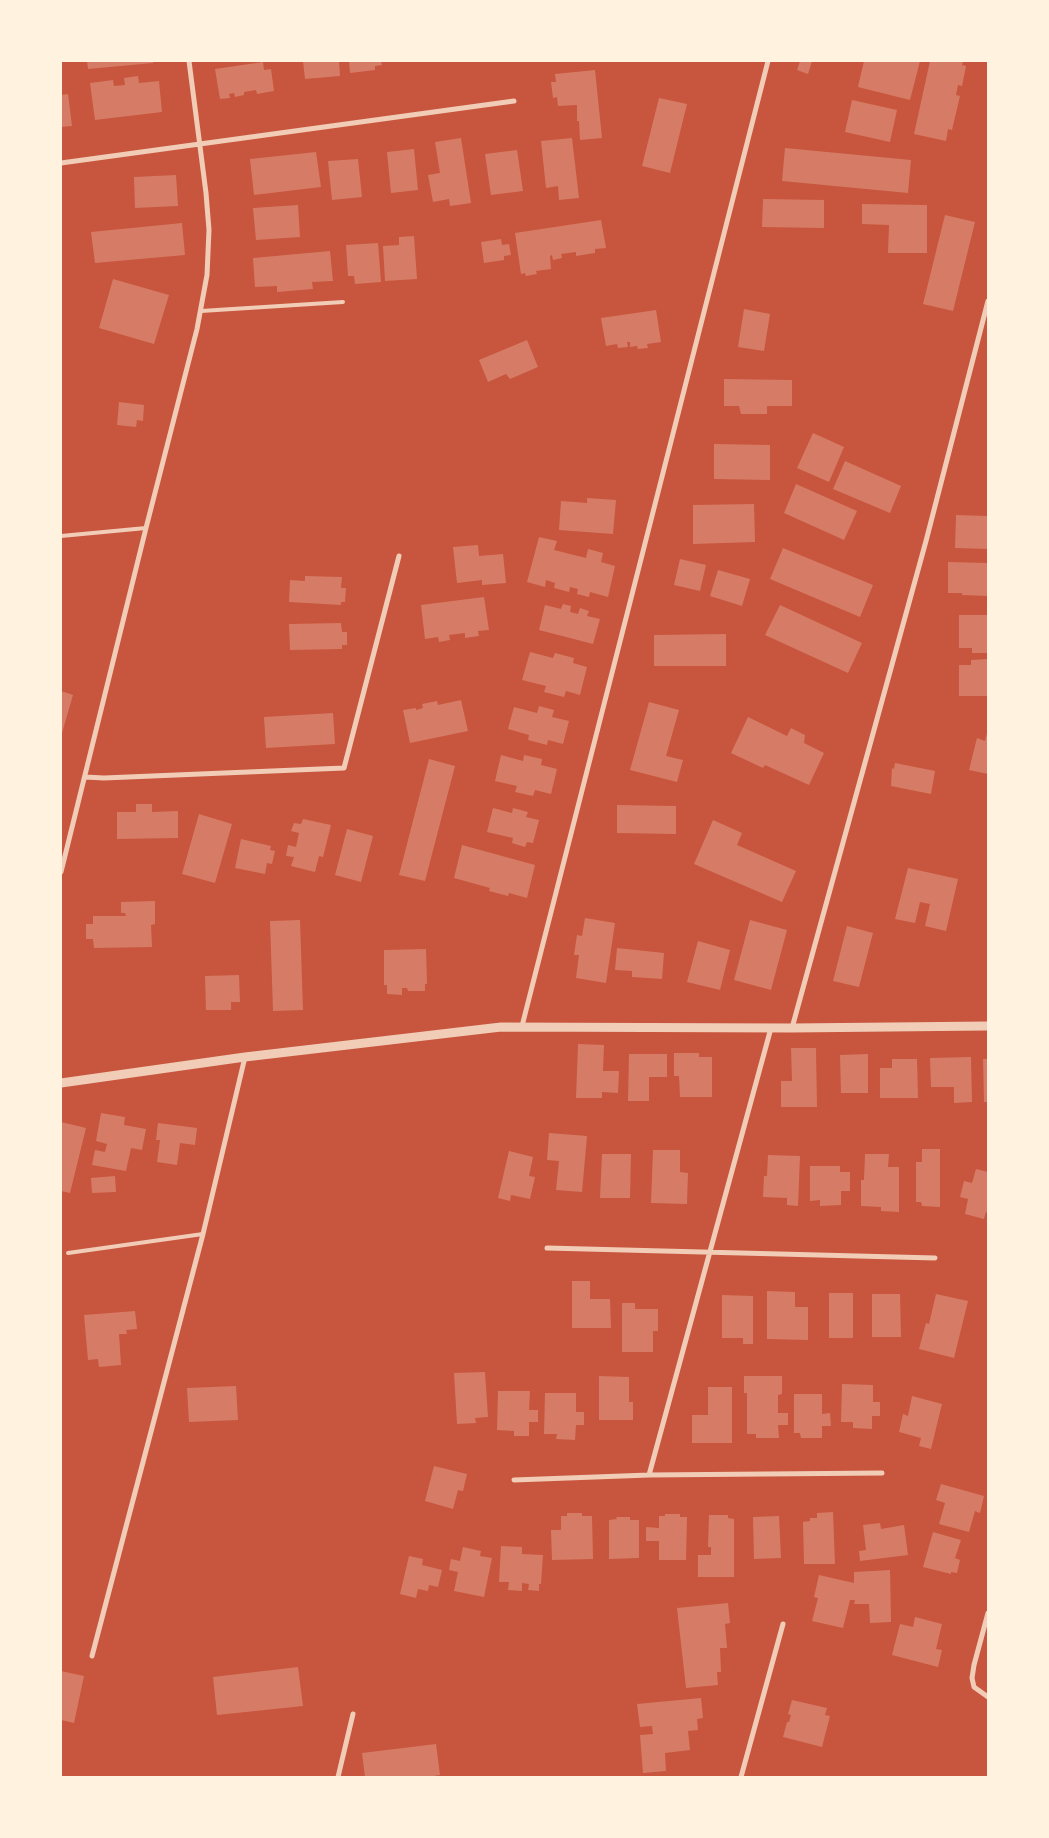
<!DOCTYPE html>
<html>
<head>
<meta charset="utf-8">
<style>
	body { margin:0 }
	#map { position:relative; width:1049px; height:1838px; overflow:hidden; background:#c8553d; font-family:Signika,sans-serif }
	canvas { display:block }
	.frame { position:absolute; inset:0; border:62px solid #fff3e0; pointer-events:none }
</style>
</head>
<body>
<div id="map">
<canvas width="1049" height="1838"></canvas>
<div class="frame"></div>
</div>
<script>
const ctx = document.querySelector('canvas').getContext('2d');
ctx.lineJoin = 'round';
function paint(path, color) { ctx.fillStyle = color; ctx.fill(path, 'evenodd'); }
const shape = rows => new Path2D(rows.map(r => 'M' + r).join(''));
function trace(path, color, width, dash) { ctx.strokeStyle = color; ctx.lineWidth = width; ctx.lineCap = dash ? 'butt' : 'round'; ctx.setLineDash(dash || []); ctx.stroke(path); }
paint(shape([
	[87,61,153,61,153,63,88,69],
	[303,61,339,61,340,76,305,79],
	[349,61,381,61,382,65,375,66,375,70,350,73],
	[800,61,812,61,808,74,797,70],
	[864,61,920,61,910,100,858,87],
	[930,61,963,61,962,65,966,66,962,86,958,85,956,95,960,96,952,130,948,129,946,141,914,134],
	[263,62,264,70,271,69,274,91,257,94,256,90,244,92,244,95,235,97,234,93,229,94,230,98,220,99,215,69],
	[595,70,602,138,580,140,579,121,577,121,577,105,558,106,557,97,553,98,551,82,556,82,555,74],
	[138,76,139,83,159,81,162,112,95,120,90,83,113,80,114,86,125,85,124,78],
	[68,94,72,126,61,127,61,95],
	[659,98,687,104,670,173,642,166],
	[852,100,897,110,890,142,845,132],
	[461,138,471,203,450,206,449,199,433,202,428,175,440,173,435,142],
	[572,138,579,198,559,200,558,186,546,188,541,141],
	[785,148,911,160,908,193,782,181],
	[414,149,418,190,391,193,387,152],
	[517,150,523,191,491,195,485,154],
	[316,152,321,187,254,195,250,159],
	[358,159,362,197,332,200,328,161],
	[176,175,178,206,135,208,134,177],
	[763,199,824,200,824,228,762,227],
	[862,204,927,205,927,253,888,253,889,225,862,224],
	[298,205,300,237,256,240,253,208],
	[945,215,975,222,953,311,923,304],
	[601,220,606,248,595,249,595,253,576,256,576,252,561,254,562,258,553,260,552,255,550,256,551,269,536,271,537,274,526,276,525,273,521,274,515,233],
	[182,223,185,255,95,263,91,232],
	[414,236,417,279,385,281,383,246,399,245,399,237],
	[501,239,502,245,509,244,511,255,504,256,504,260,484,263,481,242],
	[378,243,381,282,355,284,354,276,348,276,346,245],
	[330,251,333,281,312,282,313,289,277,292,277,286,255,287,253,258],
	[113,279,169,295,154,344,99,328],
	[744,309,770,314,764,351,738,347],
	[656,310,661,342,647,344,648,348,638,349,637,346,630,347,630,342,627,342,628,347,618,348,617,344,606,346,601,318],
	[527,340,538,367,510,379,506,374,488,382,479,360],
	[724,379,792,380,792,406,767,406,767,414,741,414,739,406,724,406],
	[119,402,144,405,143,421,137,420,136,427,117,425],
	[813,433,844,447,829,482,797,468],
	[714,444,770,445,770,480,714,479],
	[845,461,901,486,890,513,833,489],
	[796,484,857,511,844,540,784,513],
	[587,498,616,500,613,534,559,530,561,501,587,503],
	[754,504,755,542,693,544,693,505],
	[956,515,988,516,988,549,955,548],
	[539,537,557,541,554,550,586,558,588,549,603,553,601,562,615,566,608,597,590,592,589,597,577,594,578,589,570,587,569,592,554,588,555,583,546,580,545,587,527,582],
	[478,545,479,556,503,554,506,583,482,585,482,580,457,583,453,547],
	[783,548,873,585,860,617,770,579],
	[680,559,706,565,700,591,674,585],
	[948,562,988,563,988,596,962,595,962,593,948,593],
	[718,570,750,579,742,606,710,596],
	[305,576,342,577,341,588,346,588,345,602,341,602,341,605,289,602,290,580,305,581],
	[484,597,489,630,478,631,479,636,465,638,465,633,449,635,450,640,439,642,438,637,425,639,421,605],
	[563,604,571,606,570,612,578,614,580,608,589,611,587,616,600,619,593,644,539,630,545,605,561,609],
	[780,605,862,643,848,673,765,635],
	[959,615,988,615,988,653,972,653,972,648,959,648],
	[341,623,342,632,347,632,347,645,342,645,342,649,290,650,289,624],
	[726,634,726,666,654,666,654,635],
	[530,652,553,658,555,653,574,658,573,663,587,667,580,695,566,691,564,697,544,692,546,686,522,680],
	[988,659,988,696,959,696,959,665,971,665,971,660],
	[61,691,73,695,62,733,61,733],
	[461,700,468,731,410,743,403,710,416,708,416,710,423,708,422,704,437,701,438,705],
	[649,702,679,710,666,756,683,760,677,782,630,770],
	[539,706,554,710,552,717,569,721,563,744,548,740,547,745,528,740,529,735,508,729,514,707,537,713],
	[333,713,335,744,266,748,264,717],
	[748,717,787,736,791,728,805,735,804,743,824,753,809,785,765,765,763,768,731,753],
	[987,733,988,733,988,774,969,770,977,738,985,741],
	[501,755,523,761,524,755,542,759,541,765,557,769,551,794,535,790,533,796,515,792,517,786,495,781],
	[429,759,455,766,425,881,399,875],
	[895,763,935,771,931,794,891,786,892,768,894,769],
	[136,804,152,804,152,812,178,811,178,838,117,839,117,812,136,812],
	[617,805,676,806,676,834,617,833],
	[493,808,512,813,513,808,528,812,526,817,539,820,533,843,527,842,525,847,512,843,513,838,487,832],
	[199,814,232,824,215,883,182,874],
	[303,819,331,825,323,857,319,856,315,872,291,866,294,857,286,856,288,845,296,847,299,833,291,831,294,823,301,824],
	[713,820,742,833,737,845,796,871,782,902,694,864],
	[347,829,373,836,361,882,335,875],
	[241,839,271,846,270,850,275,851,272,864,267,863,265,874,235,868],
	[462,845,535,865,527,898,509,893,508,896,489,891,490,888,454,878],
	[908,868,958,879,946,931,925,926,930,904,920,902,915,923,895,919],
	[155,901,155,924,151,925,152,947,94,948,93,939,86,939,86,924,93,924,93,916,126,916,125,913,121,913,121,902],
	[585,918,615,923,606,983,576,978,579,955,574,955,577,935,582,936],
	[300,920,303,1010,273,1011,270,921],
	[750,920,787,930,771,990,734,980],
	[847,926,873,933,859,987,833,981],
	[698,941,730,950,720,990,687,982],
	[617,948,664,953,662,979,632,977,632,971,615,970],
	[426,949,427,984,425,984,425,991,408,991,407,988,402,988,402,995,387,994,387,985,384,985,384,950],
	[239,975,240,1002,231,1002,231,1010,206,1010,205,976],
	[578,1044,604,1045,603,1071,619,1071,618,1093,602,1092,602,1098,576,1098],
	[791,1048,816,1048,817,1107,781,1107,781,1081,792,1081],
	[674,1053,699,1053,699,1057,712,1057,712,1097,680,1097,679,1076,674,1076],
	[629,1054,667,1054,667,1077,649,1077,649,1101,628,1101],
	[868,1054,868,1093,841,1093,840,1055],
	[971,1057,972,1102,954,1103,954,1087,931,1087,930,1058],
	[892,1059,917,1059,918,1098,880,1098,880,1068,892,1068],
	[983,1059,988,1059,988,1102,984,1102],
	[101,1113,125,1117,124,1125,146,1129,142,1150,131,1148,126,1171,92,1165,95,1150,105,1152,107,1144,96,1141],
	[61,1122,86,1128,70,1193,61,1191],
	[158,1123,197,1128,195,1145,180,1143,177,1165,157,1162,160,1140,156,1140],
	[549,1133,587,1136,582,1192,556,1190,559,1161,547,1160],
	[922,1149,940,1149,940,1207,922,1206,921,1202,916,1202,916,1162,922,1162],
	[653,1150,680,1150,680,1172,688,1173,687,1204,651,1203],
	[509,1151,533,1157,529,1176,535,1177,530,1199,511,1195,510,1201,498,1198],
	[602,1154,631,1154,630,1198,600,1198],
	[865,1154,889,1154,888,1167,899,1167,899,1212,881,1211,881,1207,861,1206,861,1180,864,1180],
	[768,1155,800,1156,798,1206,787,1205,787,1198,763,1197,764,1176,767,1176],
	[810,1166,840,1166,840,1172,850,1172,850,1191,841,1191,841,1205,820,1206,820,1200,810,1201],
	[976,1169,988,1172,988,1213,986,1212,984,1219,965,1214,968,1199,960,1197,964,1181,972,1183],
	[115,1176,116,1192,92,1193,91,1178],
	[572,1281,590,1281,590,1299,610,1299,611,1328,572,1328],
	[767,1291,795,1292,795,1307,808,1307,808,1340,767,1339],
	[829,1293,853,1293,853,1338,829,1338],
	[872,1294,900,1294,901,1337,872,1337],
	[936,1294,968,1301,954,1358,919,1349,926,1323,929,1324],
	[722,1295,753,1296,753,1344,743,1344,743,1338,722,1338],
	[622,1303,635,1303,635,1309,658,1309,658,1331,653,1331,653,1352,622,1352],
	[135,1311,137,1329,126,1330,127,1334,119,1334,121,1365,99,1367,98,1359,88,1360,84,1315],
	[485,1372,488,1417,475,1418,476,1423,457,1424,454,1373],
	[599,1376,629,1377,629,1402,633,1402,633,1420,599,1420],
	[744,1376,782,1376,782,1394,778,1395,778,1413,788,1413,788,1425,778,1425,779,1438,756,1438,756,1434,747,1434,747,1393,744,1393],
	[842,1384,873,1385,873,1402,880,1402,880,1416,872,1416,872,1429,853,1428,853,1422,841,1422],
	[236,1386,238,1420,189,1422,187,1388],
	[708,1387,732,1387,732,1443,692,1443,692,1415,708,1415],
	[498,1391,530,1391,529,1410,538,1410,538,1422,529,1422,529,1436,514,1436,514,1431,497,1430],
	[545,1393,576,1393,576,1412,584,1412,584,1425,576,1425,575,1440,556,1439,557,1434,544,1434],
	[794,1394,822,1394,822,1414,830,1413,831,1426,822,1426,822,1438,801,1438,800,1433,794,1433],
	[912,1396,942,1404,931,1449,919,1446,921,1438,899,1432,903,1414,908,1416],
	[434,1466,467,1474,463,1491,458,1490,453,1509,425,1501],
	[941,1484,984,1496,980,1513,975,1511,969,1532,939,1524,945,1503,936,1500],
	[833,1512,835,1564,804,1564,803,1522,810,1521,810,1518,817,1518,817,1513],
	[567,1513,582,1513,582,1516,592,1516,593,1559,552,1560,551,1530,561,1530,561,1516,567,1516],
	[665,1514,680,1514,680,1517,687,1517,686,1560,659,1560,659,1541,646,1541,646,1527,659,1528,659,1516,665,1516],
	[709,1515,728,1515,728,1518,734,1519,734,1577,698,1577,698,1555,711,1555,711,1547,708,1547],
	[779,1516,781,1558,754,1559,753,1517],
	[616,1517,630,1517,630,1520,639,1520,639,1558,609,1559,609,1520,617,1519],
	[880,1523,881,1529,904,1525,908,1555,860,1561,859,1551,866,1550,863,1525],
	[933,1532,961,1540,955,1558,960,1560,957,1573,951,1572,951,1574,923,1567],
	[501,1546,522,1547,522,1554,543,1555,541,1584,539,1584,539,1591,528,1590,529,1584,522,1583,522,1591,508,1590,509,1582,499,1582],
	[463,1547,481,1551,480,1556,492,1558,484,1597,454,1591,458,1572,449,1570,451,1559,460,1561],
	[409,1556,423,1559,422,1565,442,1570,438,1587,429,1585,428,1591,418,1589,416,1598,400,1594],
	[890,1570,891,1622,870,1623,869,1604,854,1604,855,1600,850,1600,843,1628,812,1621,818,1598,814,1597,819,1575,854,1583,854,1572],
	[728,1603,730,1623,725,1624,727,1648,720,1648,721,1672,717,1672,718,1685,686,1688,677,1608],
	[915,1617,942,1624,936,1649,942,1650,938,1667,892,1655,900,1624,913,1627],
	[298,1667,303,1706,217,1715,213,1677],
	[61,1671,84,1676,74,1723,61,1720],
	[701,1698,703,1718,697,1719,698,1730,688,1731,690,1750,665,1753,666,1771,643,1773,640,1735,653,1734,652,1726,640,1727,637,1704],
	[792,1700,827,1708,825,1715,830,1716,822,1747,783,1737,787,1722,789,1722,791,1715,788,1714],
	[436,1744,440,1775,427,1777,365,1777,362,1753]
]), '#d67c66');
trace(shape([
	[201,311,343,302],
	[61,536,146,528],
	[68,1253,203,1234]
]), '#f1ccb7', 4);
trace(shape([
	[61,163,514,101],
	[85,777,104,778,344,768,399,556],
	[61,872,146,528,197,329,207,275,209,230,206,193,189,61],
	[522,1026,768,61],
	[792,1028,926,541,988,301],
	[547,1248,935,1258],
	[649,1475,771,1028],
	[514,1480,649,1475,882,1473],
	[988,1613,974,1665,972,1678,974,1687,988,1697],
	[92,1656,203,1234,245,1057],
	[338,1777,353,1714],
	[741,1777,783,1624]
]), '#f1ccb7', 5);
trace(shape([
	[61,1083,245,1057,501,1027,792,1028,988,1026]
]), '#f1ccb7', 9);
</script>
</body>
</html>
